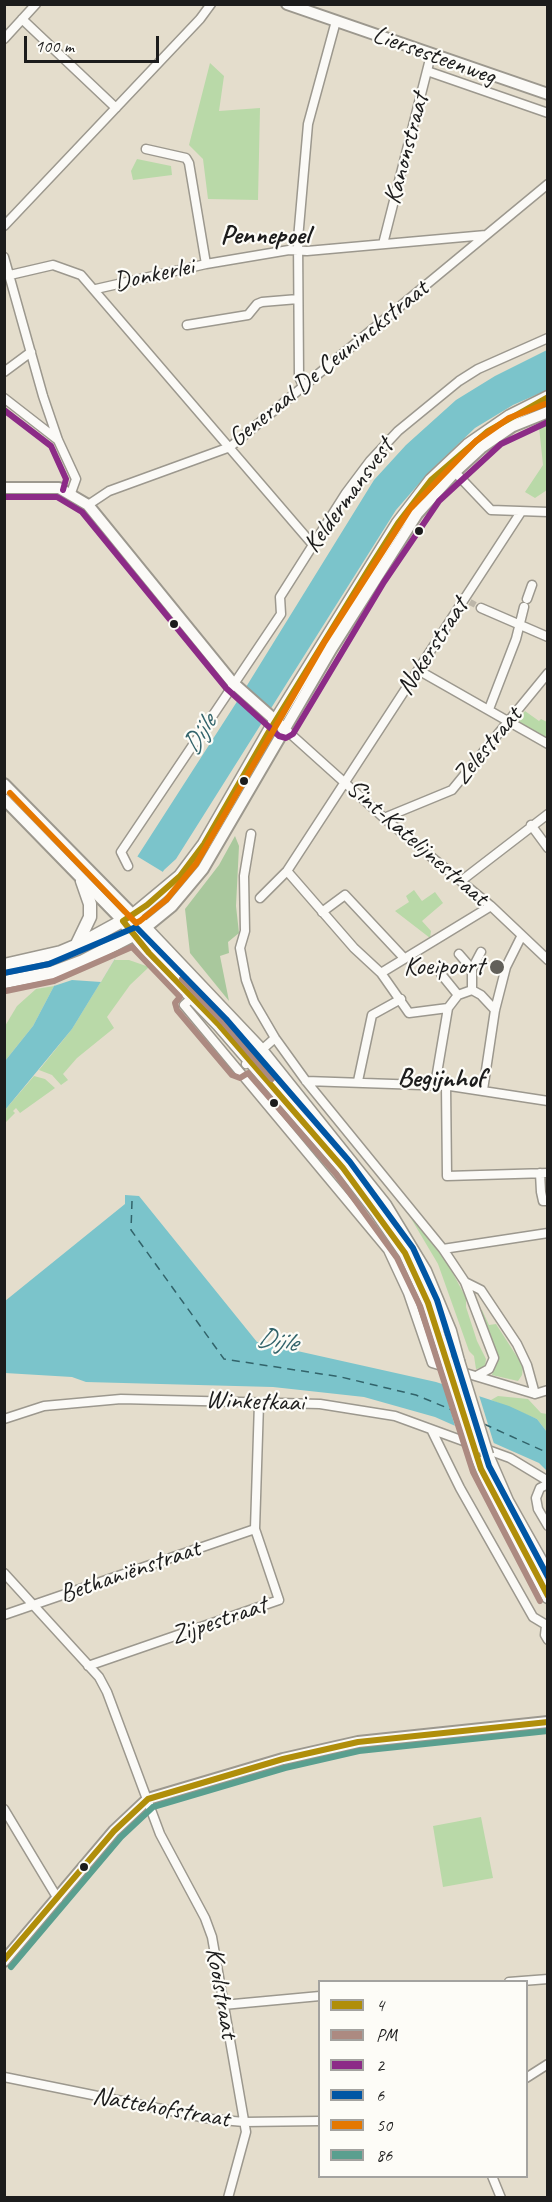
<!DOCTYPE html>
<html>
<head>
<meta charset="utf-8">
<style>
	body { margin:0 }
	#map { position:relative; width:552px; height:2202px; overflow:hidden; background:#e4ddcc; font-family:Caveat,sans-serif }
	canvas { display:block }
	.frame { position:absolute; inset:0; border:6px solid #1c1c1c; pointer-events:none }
	.legend { position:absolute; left:318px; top:1980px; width:210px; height:198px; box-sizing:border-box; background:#fdfcf7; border:2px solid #a3a29f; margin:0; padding:8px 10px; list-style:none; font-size:18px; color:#1c1c1c }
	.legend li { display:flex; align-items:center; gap:12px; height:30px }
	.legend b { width:30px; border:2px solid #a3a29f }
	.scale { position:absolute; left:24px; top:36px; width:135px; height:27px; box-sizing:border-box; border:3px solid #1c1c1c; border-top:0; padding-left:8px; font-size:18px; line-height:21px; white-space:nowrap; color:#1c1c1c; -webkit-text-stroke:4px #fdfcf7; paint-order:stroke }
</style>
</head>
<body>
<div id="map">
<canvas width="552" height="2202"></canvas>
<div class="frame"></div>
<ul class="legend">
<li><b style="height:8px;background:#b08e0a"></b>4</li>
<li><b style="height:8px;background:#ac8a81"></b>PM</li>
<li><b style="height:8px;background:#8c2b87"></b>2</li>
<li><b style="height:8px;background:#0056a4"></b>6</li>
<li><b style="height:8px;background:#e47801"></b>50</li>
<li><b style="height:8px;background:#5a9f8f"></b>86</li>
</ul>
<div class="scale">100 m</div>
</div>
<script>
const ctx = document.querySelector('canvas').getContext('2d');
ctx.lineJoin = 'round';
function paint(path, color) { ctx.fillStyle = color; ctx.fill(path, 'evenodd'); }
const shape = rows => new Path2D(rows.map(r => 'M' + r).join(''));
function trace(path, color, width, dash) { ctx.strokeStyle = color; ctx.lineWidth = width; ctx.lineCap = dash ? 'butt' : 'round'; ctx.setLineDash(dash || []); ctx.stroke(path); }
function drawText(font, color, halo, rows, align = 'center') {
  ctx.font = font + ' Caveat,sans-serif'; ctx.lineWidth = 4.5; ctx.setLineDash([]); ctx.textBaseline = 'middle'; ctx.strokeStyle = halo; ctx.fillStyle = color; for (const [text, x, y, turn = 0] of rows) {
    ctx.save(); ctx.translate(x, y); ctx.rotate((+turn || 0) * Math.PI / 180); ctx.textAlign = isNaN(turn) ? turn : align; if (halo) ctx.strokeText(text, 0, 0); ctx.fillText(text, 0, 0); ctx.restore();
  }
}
paint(shape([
	[210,63,224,76,219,111,260,108,258,200,208,199,203,159,189,145],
	[137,159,171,166,172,175,133,180,131,171],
	[547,424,547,490,535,498,525,492,543,465,539,427],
	[525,711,539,721,541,719,547,722,547,740,518,721],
	[414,890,422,901,435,892,443,903,422,921,431,931,430,938,395,911,409,902,406,896],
	[114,960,129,960,149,967,130,985,107,1017,114,1028,77,1058,63,1074,68,1080,61,1085,52,1075,39,1070,72,1029],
	[54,986,33,1026,5,1061,5,1026,17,1006,36,989],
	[34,1076,45,1079,55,1088,20,1113,16,1108,13,1111,15,1113,5,1123,5,1110],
	[409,1215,447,1262,466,1298,466,1307,477,1341,486,1359,485,1366,481,1368,476,1369,474,1356,469,1351,438,1264],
	[482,1310,489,1325,496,1324,523,1366,522,1375,518,1381,492,1375,497,1359,496,1350,479,1311],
	[498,1396,528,1399,541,1413,547,1414,547,1432,537,1419,491,1400],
	[481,1817,493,1878,443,1887,433,1826]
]), '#b9d9a8');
paint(shape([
	[235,836,239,846,236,906,239,933,228,942,229,953,220,956,229,1001,190,953,185,909,219,865]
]), '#a9c89d');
paint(shape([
	[547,350,547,390,513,405,475,428,430,471,396,510,176,859,164,870,116,957,72,1029,5,1110,5,1061,33,1026,54,986,238,700,374,480,406,445,456,400,495,376],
	[125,1195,139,1196,257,1342,436,1382,509,1406,537,1419,547,1432,547,1471,539,1463,435,1417,364,1397,273,1387,86,1382,72,1377,5,1373,5,1301,125,1204]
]), '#7bc4cb');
paint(shape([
	[135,855,163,872,177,859,167,872,101,982,72,980,54,986],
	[442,1380,478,1392,495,1447,456,1430]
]), '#e4ddcc');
trace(shape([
	[132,1201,131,1230,224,1359,341,1377,416,1395,457,1412],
	[484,1424,548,1453]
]), '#32636a', 1.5, [8, 6]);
trace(shape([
	[470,602,481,608]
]), '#bcb6a9', 6, [6, 3]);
const minor = shape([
	[22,19,116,108],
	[4,39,36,4],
	[427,71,548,113],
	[146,149,186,158,189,163,206,264],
	[4,226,200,19,211,4],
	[383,244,431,55],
	[4,257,43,396,58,440,76,479,71,493],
	[10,275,53,265,81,275,313,545],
	[96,289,206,264,289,250,307,251,486,235],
	[187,325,248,315,257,304,262,302,298,299],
	[4,372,31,352],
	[304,388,299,377,298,239,308,124,336,21],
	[4,398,58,440],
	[452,469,491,510,548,512],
	[88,505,109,491,230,447,548,184],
	[527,599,532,585],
	[481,608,548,637],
	[418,670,548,744],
	[489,709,516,639,524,607],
	[285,729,384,818,491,906,548,960],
	[384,818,452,790,548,673],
	[531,825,548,848],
	[251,834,244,876,245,931,240,948,246,980,254,1002,275,1038,306,1081,443,1249,465,1282,494,1358,489,1369,478,1375],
	[128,866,121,852,281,614,280,597,346,493,370,461,398,431,459,381,478,369,548,338],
	[287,871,354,948,381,973,409,1013,448,1008],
	[461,881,548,814],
	[260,898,287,871,521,512],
	[322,912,345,895,404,958],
	[459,954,472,969,472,990],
	[472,969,481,952],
	[381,973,491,906],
	[441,974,458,995],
	[196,994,184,1005,388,1250,408,1293,432,1363,535,1394],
	[246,1064,275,1038],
	[306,1081,450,1086,548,1101],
	[358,1081,372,1015,401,999],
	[435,1085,448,1008,458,995,472,990,481,995,495,1010],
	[446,1085,447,1176,548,1173],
	[483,1090,495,1010,506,967,521,937],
	[540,1173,541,1192,543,1201,548,1201],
	[443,1249,548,1233],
	[465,1282,481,1290,517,1344,527,1365,535,1394],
	[535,1394,548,1390],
	[4,1419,44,1406,121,1399,320,1404,395,1416,510,1458,548,1481],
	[432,1431,460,1488,533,1617,548,1626],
	[548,1484,540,1488,536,1498,538,1509,548,1526],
	[4,1573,99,1677,107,1692,160,1834,205,1918,212,1937,246,2132,228,2198],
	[4,1615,255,1529],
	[546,1626,545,1635,548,1640],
	[88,1666,279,1600,255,1529,259,1403],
	[4,1809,58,1899],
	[509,1982,548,1979],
	[223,2005,320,1996],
	[4,2077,211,2119,244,2122,320,2121],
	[526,2078,548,2064],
	[492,2176,501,2198]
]);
const tertiary = shape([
	[4,488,59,488,88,505,232,682,285,729]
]);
const secondary = shape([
	[287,4,548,94],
	[4,784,133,915],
	[4,799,123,921],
	[145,928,172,906,203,869,332,648,417,514,456,471,481,448,513,426,548,412],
	[4,1961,114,1831,148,1799,283,1759,358,1742,548,1722]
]);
const primary = shape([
	[133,915,261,1050,385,1205,425,1271,450,1331,458,1361],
	[123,921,149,953,219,1025,343,1168,376,1211,405,1253,428,1303,445,1356],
	[77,944,90,917,90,904,82,881],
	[4,965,61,952,80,944,133,915,180,876,204,844,268,733,398,523,431,480,468,445,510,416,548,397],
	[4,982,51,973,83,961,139,932],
	[474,1450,498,1506,548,1597],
	[487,1455,507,1501,548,1574]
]);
trace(minor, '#9c988e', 11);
trace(tertiary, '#9c988e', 14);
trace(secondary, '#9c988e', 14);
trace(primary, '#9c988e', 15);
trace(minor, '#fbfaf7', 8);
trace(tertiary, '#fbfaf7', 10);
trace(secondary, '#fbfaf7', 10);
trace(primary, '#fbfaf7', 12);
const primaryBridge = shape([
	[445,1356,474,1450],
	[458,1361,487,1455]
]);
trace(primaryBridge, '#9c988e', 15, []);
trace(primaryBridge, '#fbfaf7', 12);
trace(shape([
	[548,397,488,431,431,480,398,523,370,567,268,733,204,844,180,876,147,905,123,921,149,953,219,1025,343,1168,405,1253,428,1303,481,1469,548,1596],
	[4,1960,114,1831,148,1799,283,1759,358,1742,548,1722]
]), '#b08e0a', 6);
trace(shape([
	[182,979,224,1023,272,1079],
	[6,991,54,981,132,947,180,997,175,1003,177,1010,232,1075,240,1078,248,1073,336,1174,397,1258,420,1306,473,1472,540,1601]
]), '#ac8a81', 6);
trace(shape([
	[4,410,51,446,66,479,63,490],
	[4,497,57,497,82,512,226,688,279,736,286,738,293,734,384,582,439,501,501,444,548,422]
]), '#8c2b87', 6);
trace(shape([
	[4,973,49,964,136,927,226,1019,350,1162,413,1248,437,1300,489,1466,548,1577]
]), '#0056a4', 6);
trace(shape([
	[10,793,136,923,140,921,166,900,196,864,324,643,410,509,476,441,509,418,545,404]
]), '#e47801', 6);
trace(shape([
	[11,1967,121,1837,153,1807,285,1768,359,1751,548,1731]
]), '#5a9f8f', 6);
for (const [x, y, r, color] of [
	[419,531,5,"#1c1c1c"],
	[174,624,5,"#1c1c1c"],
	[244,781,5,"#1c1c1c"],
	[497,967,8,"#62605a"],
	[274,1103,5,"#1c1c1c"],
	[84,1867,5,"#1c1c1c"]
]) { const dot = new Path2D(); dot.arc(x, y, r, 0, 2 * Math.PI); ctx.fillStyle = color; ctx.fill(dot); trace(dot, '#fdfcf7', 2); }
drawText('26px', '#1c1c1c', '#fdfcf7', [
	["Liersesteenweg",434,56,20],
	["Kanonstraat",407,149,-75],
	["Donkerlei",154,275,-12],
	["Generaal De Ceuninckstraat",329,364,-39],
	["Keldermansvest",349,496,-54],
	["Nokerstraat",433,647,-57],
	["Zelestraat",488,746,-50],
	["Sint-Katelijnestraat",417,843,41],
	["Winketkaai",255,1402,2],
	["Bethaniënstraat",130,1572,-19],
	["Zijpestraat",219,1621,-19],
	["Koolstraat",221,1993,80],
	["Nattehofstraat",161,2108,10]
]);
drawText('26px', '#1c1c1c', '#fdfcf7', [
	["Koeipoort",484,967]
], 'right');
drawText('bold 27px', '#1c1c1c', '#fdfcf7', [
	["Pennepoel",265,236],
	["Begijnhof",441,1079]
]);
drawText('italic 27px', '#32636a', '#fdfcf7', [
	["Dijle",200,735,-58],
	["Dijle",277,1341,9]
]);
</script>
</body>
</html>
